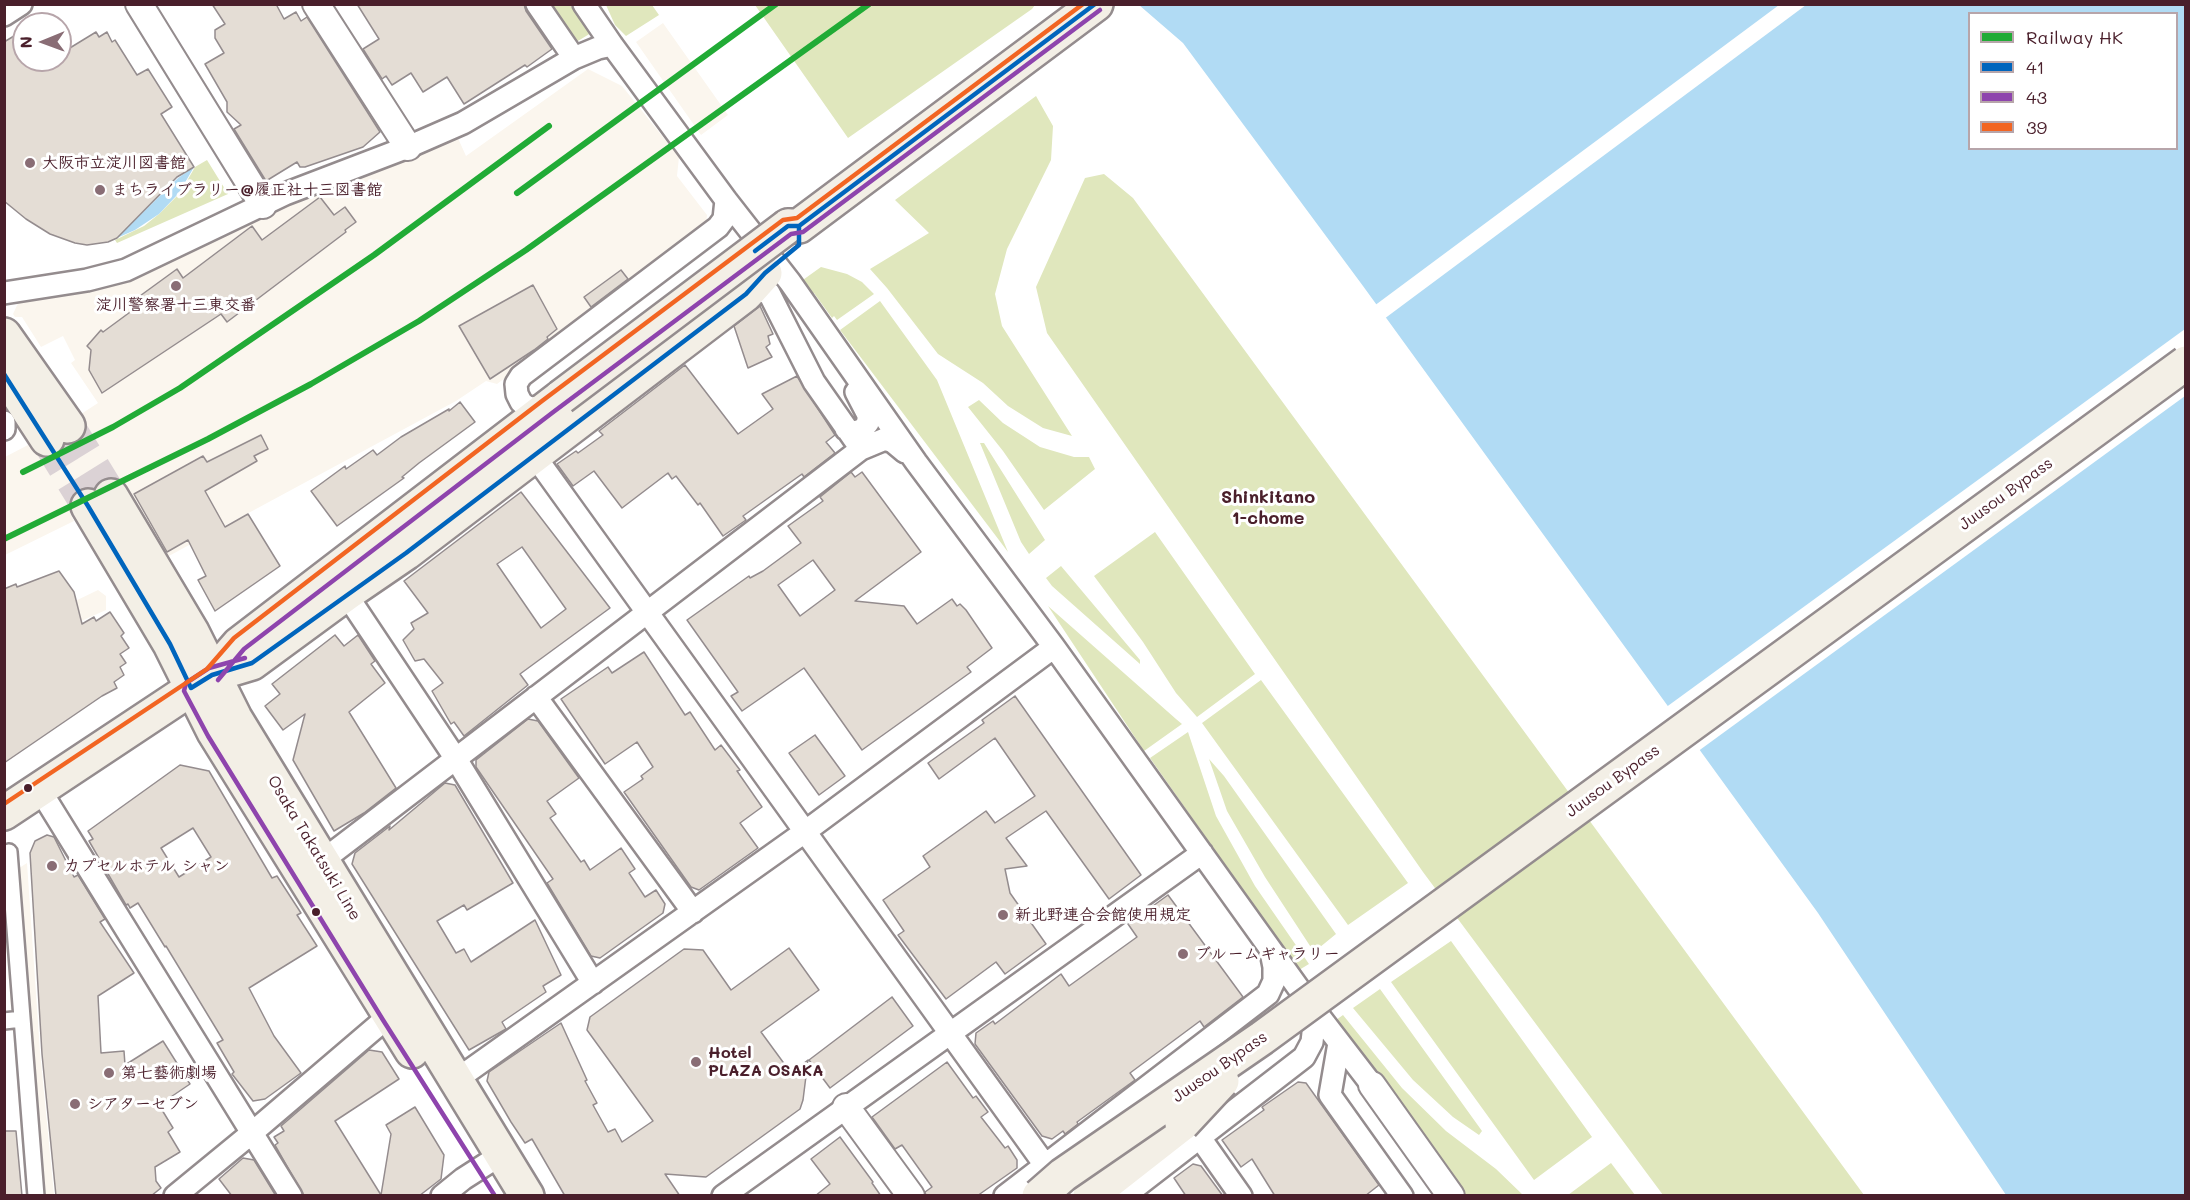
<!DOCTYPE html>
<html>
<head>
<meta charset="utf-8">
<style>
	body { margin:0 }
	#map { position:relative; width:2190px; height:1200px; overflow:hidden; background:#fff; font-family:Mali,sans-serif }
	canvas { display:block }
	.frame { position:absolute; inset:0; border:6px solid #4a1f2b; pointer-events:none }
	.legend { position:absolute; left:1968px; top:12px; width:210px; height:138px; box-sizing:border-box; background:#fff; border:2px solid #b7a5aa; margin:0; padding:8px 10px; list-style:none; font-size:18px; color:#4a1f2b }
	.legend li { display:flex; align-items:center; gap:12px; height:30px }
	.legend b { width:30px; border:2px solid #b7a5aa }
	.north { position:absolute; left:12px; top:12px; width:60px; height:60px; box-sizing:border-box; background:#fff; border:2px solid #b7a5aa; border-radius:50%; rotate:269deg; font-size:16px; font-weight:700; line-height:24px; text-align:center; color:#4a1f2b }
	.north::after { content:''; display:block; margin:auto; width:21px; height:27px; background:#896d75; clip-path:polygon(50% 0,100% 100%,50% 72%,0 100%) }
</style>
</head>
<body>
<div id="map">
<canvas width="2190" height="1200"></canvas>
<div class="frame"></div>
<ul class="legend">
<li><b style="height:8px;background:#21ab36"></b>Railway HK</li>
<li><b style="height:8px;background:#0065bd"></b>41</li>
<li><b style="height:8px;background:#8e44ad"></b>43</li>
<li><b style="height:8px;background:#f26522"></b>39</li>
</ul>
<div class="north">N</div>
</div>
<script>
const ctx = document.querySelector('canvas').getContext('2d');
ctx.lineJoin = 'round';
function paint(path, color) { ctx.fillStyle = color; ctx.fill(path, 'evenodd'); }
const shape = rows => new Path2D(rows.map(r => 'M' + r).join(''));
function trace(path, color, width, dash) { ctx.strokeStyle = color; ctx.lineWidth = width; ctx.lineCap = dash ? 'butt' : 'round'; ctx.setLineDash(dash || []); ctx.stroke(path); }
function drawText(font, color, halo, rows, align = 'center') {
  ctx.font = font + ' Mali,"Klee One",sans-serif'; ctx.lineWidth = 6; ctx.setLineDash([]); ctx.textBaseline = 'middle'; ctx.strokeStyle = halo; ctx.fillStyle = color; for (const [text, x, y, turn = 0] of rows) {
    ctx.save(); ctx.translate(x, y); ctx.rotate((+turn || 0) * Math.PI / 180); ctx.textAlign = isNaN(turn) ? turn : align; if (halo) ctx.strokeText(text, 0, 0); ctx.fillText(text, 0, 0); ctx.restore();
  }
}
paint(shape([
	[663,23,728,115,701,135,636,42],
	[588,69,622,86,679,157,677,176,707,215,706,226,497,384,486,381,456,401,167,557,123,491,71,515,74,521,5,555,5,457,28,445,30,448,80,419,78,416,98,403,71,363,75,360,63,336,41,347,22,317,15,317,13,314,19,301,126,280,289,202,457,136,466,156],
	[98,590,106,596,106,610,5,655,5,635],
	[27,863,40,1052,54,1195,26,1195,13,1031,5,1029,5,1013,11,1010,5,932,5,877]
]), '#fbf6ee');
paint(shape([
	[545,5,570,5,591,33,573,44],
	[606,5,652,5,659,15,626,36,615,25],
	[755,5,1035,5,1032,9,848,138],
	[1036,96,1053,126,1051,160,1007,249,995,294,1002,326,1072,436,1043,428,1008,406,983,383,938,354,887,288,870,269,929,233,895,200],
	[207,160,228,194,117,243,115,240,144,226,159,214,180,193,195,167],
	[1104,174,1133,198,1864,1195,1663,1195,1423,872,1047,333,1036,287,1085,178],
	[821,267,847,274,862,282,874,294,837,320,834,316,832,318,814,293,810,295,800,282],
	[880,301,937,380,1008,552,840,330],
	[979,400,1003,423,1040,447,1074,457,1089,457,1095,469,1044,510,1003,451,968,407],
	[980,443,984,443,1045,540,1029,554,1021,542],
	[1155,532,1255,674,1197,717,1176,693,1143,642,1094,576],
	[1061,566,1140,660,1140,664,1052,586,1046,578],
	[1048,606,1176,719,1182,724,1144,751],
	[1261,680,1408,883,1348,925,1202,723],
	[1188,732,1216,816,1255,886,1309,964,1299,970,1150,758],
	[1209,759,1224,776,1336,934,1314,952,1265,877,1227,811],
	[1451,941,1592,1137,1534,1180,1391,982],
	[1380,989,1482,1131,1479,1135,1453,1117,1413,1080,1353,1008],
	[1343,1015,1402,1088,1446,1131,1496,1169,1523,1195,1463,1195,1336,1020],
	[1611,1163,1635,1195,1568,1195]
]), '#e0e7bd');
paint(shape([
	[1139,5,2185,5,2185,1195,2006,1195,1818,913,1363,286,1183,43],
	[1970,14,2176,14,2176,148,1970,148],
	[194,167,179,193,159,214,135,230,117,238,178,178]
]), '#b1dbf4');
paint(shape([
	[1779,5,1806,5,1384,319,1374,306],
	[2185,329,2185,396,1697,752,1665,708]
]), '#fff');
const building = shape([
	[212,4,276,4,284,19,296,12,301,21,307,17,380,132,363,147,305,167,300,167,297,162,266,181,234,129,241,125,227,112,227,102,205,64,224,53,215,38,215,30,225,24,212,4],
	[357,4,524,4,526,11,552,49,527,67,525,65,464,104,447,77,423,92,411,73,392,85,386,76,382,79,363,49,379,39,357,4],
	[24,30,24,60,60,60,60,54,96,32,99,37,107,32,112,42,115,40,137,75,148,69,172,107,161,114,194,167,177,177,117,238,108,242,87,245,75,243,50,234,26,219,4,201,4,42,24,30],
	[320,197,334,215,345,207,356,222,345,230,346,232,227,322,221,314,102,393,89,370,91,350,87,346,101,330,103,332,137,307,133,301,177,269,183,278,252,226,262,240,320,197],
	[621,270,628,279,591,307,584,297,621,270],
	[533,285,557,329,547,337,548,339,534,350,490,379,459,326,533,285],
	[760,306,773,334,768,336,770,344,766,347,772,357,748,368,734,326,760,306],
	[685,365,738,434,773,409,762,394,797,376,835,435,826,442,835,453,804,477,802,474,743,516,746,520,723,536,700,503,698,505,676,476,672,479,668,473,622,508,594,471,573,486,557,464,576,451,578,453,603,435,599,431,685,365],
	[460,402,475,422,419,463,402,477,404,478,337,526,311,491,345,466,346,469,373,450,377,455,401,437,449,409,449,411,460,402],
	[261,435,268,449,254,456,257,461,205,491,225,527,248,514,280,566,215,611,198,580,206,576,188,540,167,552,134,494,203,456,207,462,261,435],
	[851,472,855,477,862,472,921,552,855,601,904,606,917,624,952,599,957,606,960,604,966,610,992,648,967,667,971,672,862,750,804,668,742,711,731,696,738,692,687,620,749,576,750,578,763,571,801,543,788,526,823,501,820,497,851,472],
	[813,560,835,590,800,616,778,585,813,560],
	[521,492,610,608,520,674,528,685,464,736,454,722,451,724,432,691,443,683,424,659,415,661,403,640,414,629,411,623,428,613,404,581,521,492],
	[522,547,566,609,541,628,497,564,522,547],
	[59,571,74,592,82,624,94,617,96,621,110,612,124,633,121,636,129,648,120,654,126,663,120,667,124,675,114,682,117,688,102,696,4,763,4,589,16,584,17,587,59,571],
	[335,635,344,646,358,635,375,661,371,664,385,683,349,712,396,788,364,813,334,831,293,760,305,714,283,730,265,706,280,694,272,684,335,635],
	[644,652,685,715,690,712,715,750,721,745,740,770,737,771,762,807,740,823,758,848,699,890,691,887,624,792,643,779,641,776,653,767,637,742,605,764,561,699,608,667,612,673,644,652],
	[1015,696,1141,875,1109,899,1046,811,1006,838,1027,866,1005,869,1010,893,1046,944,1005,974,996,962,946,999,898,935,904,931,883,900,930,867,923,856,986,811,995,823,1035,796,995,738,939,779,928,763,984,723,982,720,1015,696],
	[528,719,538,721,579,778,547,801,556,814,550,818,581,862,584,860,590,870,621,848,635,869,629,873,645,897,656,890,665,904,663,913,600,958,591,956,547,883,553,879,476,767,476,760,528,719],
	[815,735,845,776,819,795,789,753,815,735],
	[180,765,209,771,272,878,277,876,301,913,297,915,317,946,249,988,274,1036,301,1073,265,1099,253,1101,232,1074,234,1072,217,1043,223,1040,166,946,165,947,138,903,130,908,128,904,126,905,89,841,93,839,88,831,180,765],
	[193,828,211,857,179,877,161,848,193,828],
	[445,783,455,785,513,883,467,910,464,905,437,921,456,953,464,949,471,962,535,920,561,975,543,986,546,992,502,1022,506,1029,469,1050,352,864,355,853,390,826,389,830,445,783],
	[47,835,54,837,74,877,78,875,105,919,100,922,134,973,98,996,101,1053,124,1051,125,1065,163,1041,190,1084,159,1105,173,1128,168,1132,180,1152,155,1167,156,1181,161,1188,151,1196,56,1196,42,1054,30,853,35,841,47,835],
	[1168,895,1243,997,1204,1027,1200,1021,1130,1073,1135,1080,1077,1122,1078,1124,1065,1134,1063,1131,1052,1139,1042,1136,975,1044,976,1033,993,1021,995,1024,1061,974,1069,986,1137,937,1128,924,1168,895],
	[789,948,819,990,761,1032,791,1073,808,1060,803,1100,800,1109,706,1177,665,1174,680,1196,565,1196,532,1139,525,1143,511,1122,487,1081,489,1072,561,1023,587,1080,585,1081,597,1103,593,1105,608,1132,615,1129,622,1142,653,1121,587,1030,590,1017,684,949,703,950,731,990,789,948],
	[892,997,913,1026,830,1088,809,1060,892,997],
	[369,1050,382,1052,399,1079,335,1121,381,1195,391,1134,386,1125,415,1107,444,1155,441,1179,419,1196,304,1196,275,1145,278,1143,274,1137,284,1131,281,1126,369,1050],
	[947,1062,973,1098,976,1096,988,1112,981,1117,1005,1148,1008,1146,1017,1160,1017,1168,977,1196,926,1196,925,1192,932,1187,902,1145,895,1149,872,1117,947,1062],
	[1298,1082,1306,1083,1379,1185,1365,1196,1275,1196,1252,1159,1241,1167,1222,1140,1264,1110,1262,1107,1298,1082],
	[4,1131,16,1131,22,1196,4,1196,4,1131],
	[840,1137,873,1182,872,1183,881,1196,815,1196,830,1184,811,1159,840,1137],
	[243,1158,254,1160,276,1196,232,1196,219,1179,243,1158],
	[1193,1164,1201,1166,1223,1196,1186,1196,1174,1178,1193,1164]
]);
paint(building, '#e4ddd5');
trace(building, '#948c8e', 1.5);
trace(shape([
	[68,426,111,496],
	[47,439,88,506]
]), '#dbd2d5', 33, [33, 16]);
const pedestrian = shape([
	[9,852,36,1196],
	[4,1021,22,1019]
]);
const minor = shape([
	[537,4,574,58],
	[584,4,612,45,726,200,790,282,916,462,1054,647,1312,1007,1372,1085],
	[4,15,21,4],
	[4,293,87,280,126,270,285,194,408,147,463,123,574,58,598,48,612,45],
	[746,294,760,291,769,293,814,382,861,449],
	[547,407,528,408,521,402,517,394,516,384,521,376,718,227,724,219,726,200],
	[4,422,4,429],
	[846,429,854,432,862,430,868,423,868,415,856,392],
	[534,455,1045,1165],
	[346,594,456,759,593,983],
	[536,697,693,912],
	[40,790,291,1196],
	[322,861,861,449,885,439,893,442,905,452],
	[1339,1043,1330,1095,1402,1196],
	[456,1080,806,831,1054,647],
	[1191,1125,1241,1196],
	[175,1196,253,1132,389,1016],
	[442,1196,463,1179,502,1154],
	[723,1196,1202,853],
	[1005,1196,1268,994,1274,981,1274,967,1271,952],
	[1124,1196,1304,1057,1312,1042,1313,1033,1312,1007]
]);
const tertiary = shape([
	[139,4,263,205],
	[316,4,408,147],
	[1372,1085,1451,1196],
	[846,1107,911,1196],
	[1045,1165,1067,1196]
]);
const primary = shape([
	[4,335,68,426],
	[4,373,47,439],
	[111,496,192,632,235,718,527,1196],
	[88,506,170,644,214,732,412,1051]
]);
const trunk = shape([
	[788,226,799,226,1096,4],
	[212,675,239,644,561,397],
	[4,813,212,675,252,663,346,594,406,553,746,294,765,273],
	[1090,1196,1182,1124]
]);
trace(pedestrian, '#948c8e', 20);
trace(minor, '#948c8e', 26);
trace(tertiary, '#948c8e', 30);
trace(primary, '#948c8e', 38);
trace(trunk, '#948c8e', 38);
trace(pedestrian, '#fff', 15);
trace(minor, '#fff', 21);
trace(tertiary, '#fff', 26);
trace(primary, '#f3efe6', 33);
trace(trunk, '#f3efe6', 33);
const trunkBridge = shape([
	[561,397,788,226],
	[1182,1124,1222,1081],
	[1039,1196,1063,1175,1262,1038,2186,363]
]);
trace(trunkBridge, '#948c8e', 38, []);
trace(trunkBridge, '#f3efe6', 33);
trace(shape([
	[755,251,788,226,799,226,1095,4],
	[4,374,88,506,170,644,191,688,212,675,252,663,406,553,746,294,765,273,799,245,799,226]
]), '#0065bd', 4.5);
trace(shape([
	[245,658,209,668,186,683,184,691,208,736,383,1020,495,1196],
	[218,680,244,649,552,413,791,234,803,232,1100,10]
]), '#8e44ad', 4.5);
trace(shape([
	[4,804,207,669,234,638,542,401,783,220,797,218,1083,4]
]), '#f26522', 4.5);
trace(shape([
	[517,193,776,4],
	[23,472,113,427,180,388,374,255,549,126],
	[4,539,208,439,311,384,419,321,526,250,869,4]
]), '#21ab36', 6);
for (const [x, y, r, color] of [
	[30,163,6,"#896d75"],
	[100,190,6,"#896d75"],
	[176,286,6,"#896d75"],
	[28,788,5,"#4a1f2b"],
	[52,866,6,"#896d75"],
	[316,912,5,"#4a1f2b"],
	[1003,915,6,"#896d75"],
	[1183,954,6,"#896d75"],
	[696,1062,6,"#896d75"],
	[109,1073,6,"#896d75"],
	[75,1104,6,"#896d75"]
]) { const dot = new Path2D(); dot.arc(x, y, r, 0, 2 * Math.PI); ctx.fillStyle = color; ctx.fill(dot); trace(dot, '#fff', 2); }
drawText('bold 16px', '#4a1f2b', '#fff', [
	["大阪市立淀川図書館",42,163],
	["まちライブラリー@履正社十三図書館",112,190],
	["淀川警察署十三東交番",176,305,"center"],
	["カプセルホテル シャン",64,866],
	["新北野連合会館使用規定",1015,915],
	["ブルームギャラリー",1195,954],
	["Hotel",708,1053],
	["PLAZA OSAKA",708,1071],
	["第七藝術劇場",121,1073],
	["シアターセブン",87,1104]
], 'left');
drawText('16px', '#4a1f2b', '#fff', [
	["Juusou Bypass",2006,494,-36],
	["Juusou Bypass",1613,781,-36],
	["Osaka Takatsuki Line",314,848,59],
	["Juusou Bypass",1220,1067,-35]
]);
drawText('bold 18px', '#4a1f2b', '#fff', [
	["Shinkitano",1268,497],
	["1-chome",1268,518]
]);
</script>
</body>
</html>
